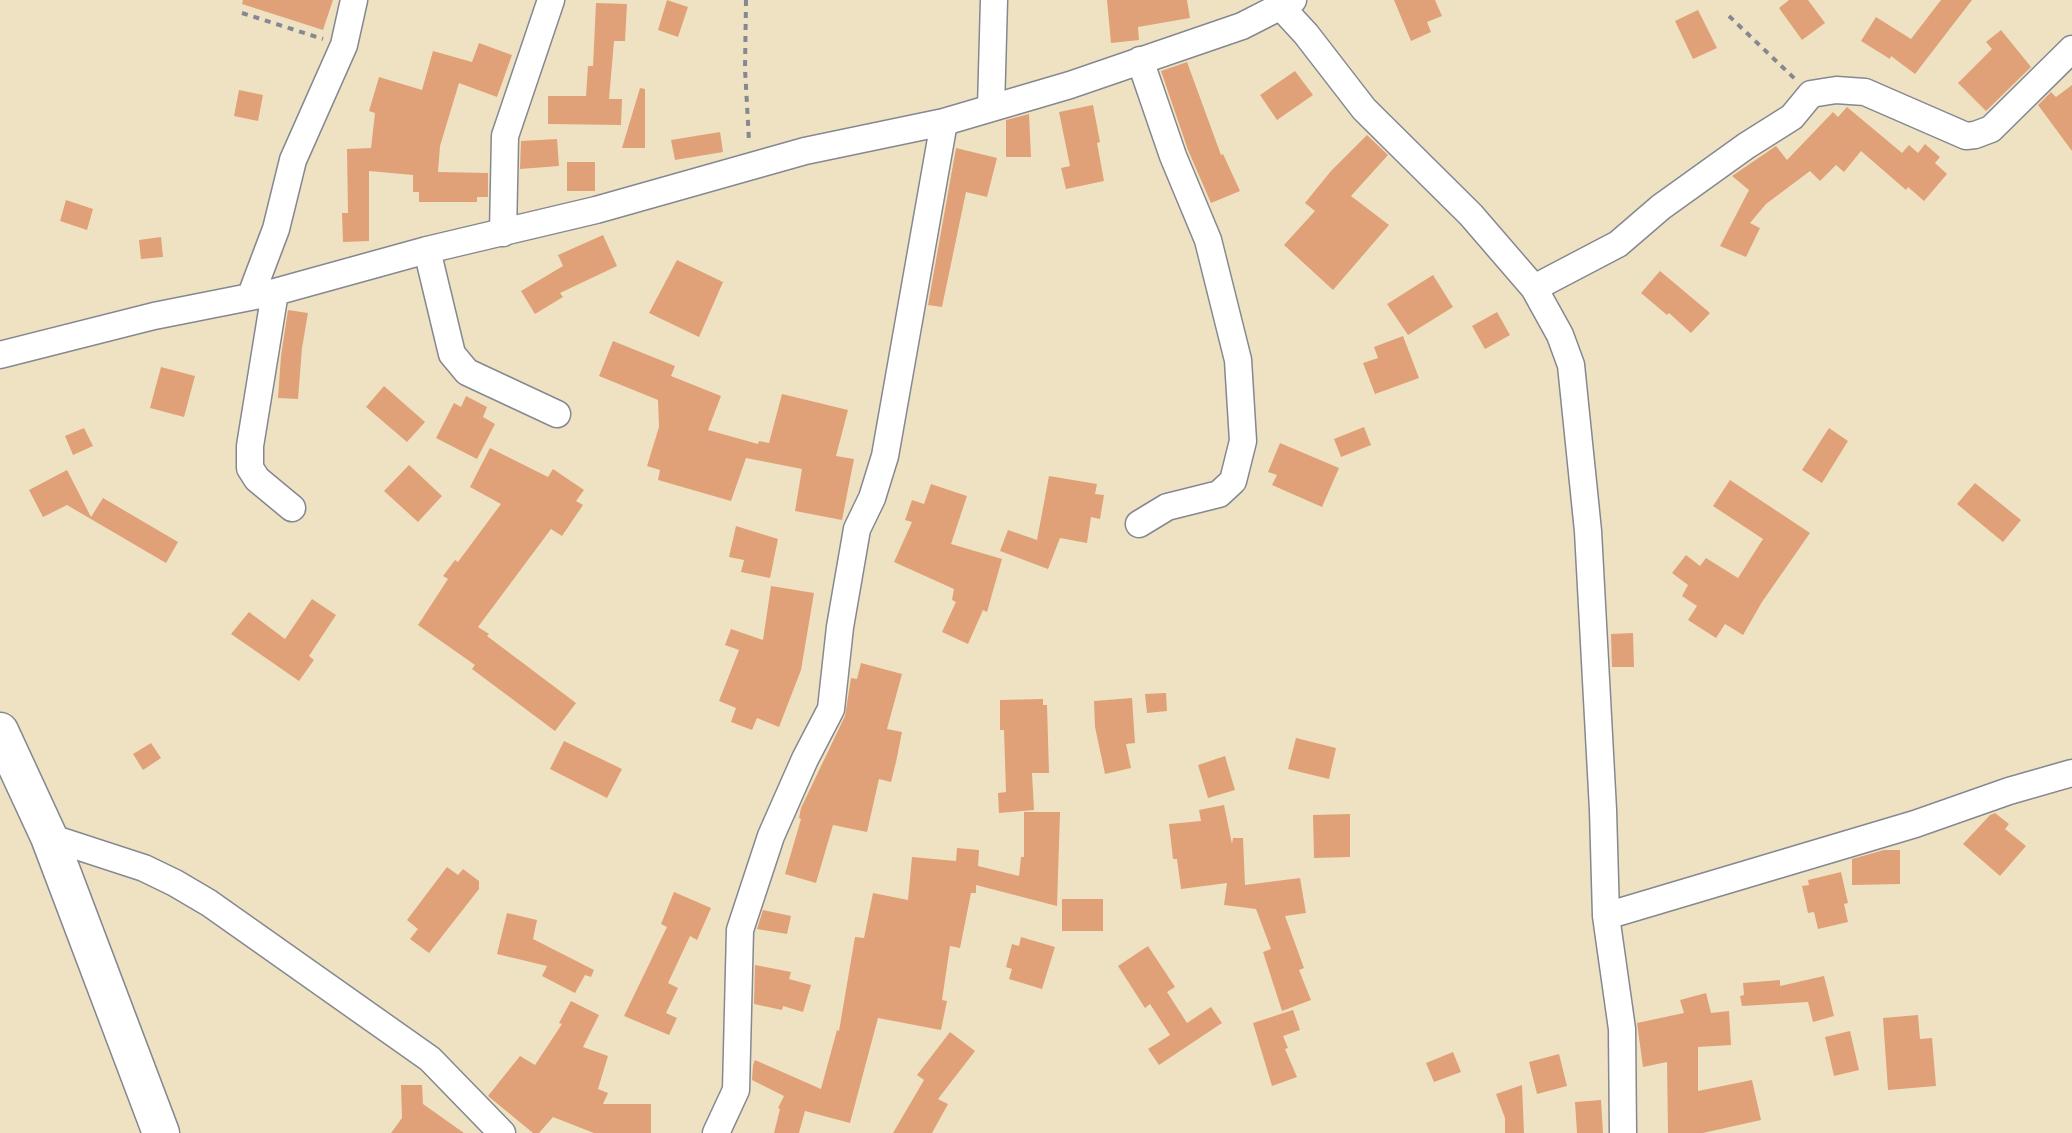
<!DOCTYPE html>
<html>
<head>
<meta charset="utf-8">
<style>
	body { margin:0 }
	canvas { display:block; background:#efe2c2 }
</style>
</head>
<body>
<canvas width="2072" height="1133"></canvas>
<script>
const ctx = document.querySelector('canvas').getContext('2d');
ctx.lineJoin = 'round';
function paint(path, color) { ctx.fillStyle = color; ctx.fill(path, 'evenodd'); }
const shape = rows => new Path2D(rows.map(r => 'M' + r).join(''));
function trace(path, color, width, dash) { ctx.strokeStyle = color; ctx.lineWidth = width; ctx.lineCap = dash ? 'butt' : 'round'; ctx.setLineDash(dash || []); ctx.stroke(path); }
paint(shape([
	[243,0,333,0,323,30,242,4],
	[667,0,688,7,678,37,658,30],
	[1107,0,1187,0,1190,18,1138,27,1139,40,1111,43],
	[1394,0,1435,0,1442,16,1427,22,1431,32,1411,41],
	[1789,0,1808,0,1825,23,1802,40,1779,8],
	[1941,0,1972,0,1915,74,1891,56,1890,59,1861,41,1876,17,1911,39],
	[596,3,627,4,625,41,614,41,609,99,622,99,621,125,548,124,548,96,586,96,588,66,593,66],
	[1698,10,1717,48,1693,59,1675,21],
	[2001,30,2031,67,1986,111,1958,83,1992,49,1986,42],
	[479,43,512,55,497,97,459,83,440,146,438,172,488,173,488,197,477,197,477,202,419,202,419,192,413,192,413,175,369,171,369,241,343,242,342,213,348,213,347,149,371,148,375,113,369,111,379,77,422,90,433,51,472,62],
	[1187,62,1221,155,1223,154,1240,191,1211,203,1188,150,1161,71],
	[1295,71,1313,95,1277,120,1260,95],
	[2072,85,2072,151,2038,105,2051,92,2056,97],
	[640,88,645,89,645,148,622,148],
	[239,90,263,95,258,121,234,116],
	[1093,105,1100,142,1097,143,1104,181,1066,189,1061,168,1070,166,1059,112],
	[1847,107,1902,153,1909,145,1918,153,1925,144,1940,157,1935,163,1947,174,1924,201,1908,187,1906,190,1861,151,1844,172,1836,165,1820,181,1810,171,1766,204,1750,223,1760,228,1746,257,1720,246,1749,190,1732,176,1776,146,1787,160,1833,112,1838,117],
	[1029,114,1031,157,1006,157,1006,120],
	[720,132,723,152,675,160,671,140],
	[1367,135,1388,155,1351,196,1389,225,1333,290,1284,245,1315,211,1305,203,1331,171],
	[557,139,559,166,520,169,521,141],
	[956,148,997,158,987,197,966,192,942,307,928,305],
	[567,162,595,162,595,191,567,191],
	[66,200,93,209,87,230,60,221],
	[603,235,617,266,560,293,563,297,535,314,521,291,563,266,558,255],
	[161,237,163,257,141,259,139,240],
	[677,260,723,282,699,337,649,313],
	[1660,271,1710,313,1691,333,1669,313,1667,315,1641,293],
	[1433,275,1453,307,1408,335,1387,304],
	[288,310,308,313,302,348,298,399,278,398,281,356],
	[1497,312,1510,335,1485,349,1472,326],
	[1403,336,1419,378,1375,394,1363,363,1378,358,1374,347],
	[613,341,675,366,671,376,721,396,708,430,758,444,759,441,769,443,782,394,848,410,836,456,854,459,842,520,795,511,802,469,746,458,731,501,658,480,660,470,647,466,659,427,658,400,599,376],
	[161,367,195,376,184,417,150,408],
	[384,386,425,422,407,442,366,407],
	[466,396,487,407,483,417,495,424,477,459,436,438,454,403,461,407],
	[1364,427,1371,445,1341,457,1334,439],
	[84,428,93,446,73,455,65,436],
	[1829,428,1848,441,1822,483,1802,470],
	[1280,443,1339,468,1322,507,1272,485,1277,475,1268,472],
	[490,448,548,477,553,469,584,490,576,501,583,505,562,536,551,529,478,627,489,634,487,636,576,703,555,731,472,669,475,665,418,625,448,579,443,576,455,560,458,562,501,504,470,487],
	[409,465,442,496,418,522,384,491],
	[67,470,91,517,103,498,178,542,166,563,67,505,43,517,29,490],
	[1049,476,1097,484,1095,494,1104,495,1100,519,1091,517,1087,543,1060,538,1048,569,1000,551,1008,530,1037,540],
	[1730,480,1810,533,1762,602,1743,635,1725,624,1716,638,1688,620,1697,606,1682,596,1688,585,1672,573,1686,555,1700,566,1706,558,1738,578,1763,539,1713,506],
	[1975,483,2021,520,2003,542,1957,504],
	[931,484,967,496,951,544,1002,559,987,612,983,610,968,644,942,632,956,602,952,600,954,589,894,562,912,522,905,520,912,500,924,504],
	[736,526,778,539,770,578,741,572,744,560,729,557],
	[771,586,814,593,801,670,779,727,757,718,752,730,731,722,736,708,719,701,739,650,725,645,731,629,763,640],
	[312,599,336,615,309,656,314,660,299,681,231,634,249,612,285,639],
	[1633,633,1634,667,1612,667,1611,634],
	[861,663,902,674,887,729,902,732,896,762,891,782,879,779,867,832,833,825,816,883,785,874,801,819,799,818,801,808,845,716,851,678,857,679],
	[1166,693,1167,711,1147,713,1145,694],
	[1132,698,1135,743,1126,744,1131,768,1105,774,1095,727,1094,701],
	[1043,699,1043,705,1047,705,1049,773,1032,773,1034,810,999,813,998,793,1006,792,1004,730,1000,730,1000,700],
	[1296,738,1336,748,1329,779,1288,769],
	[564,741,622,769,607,798,550,769],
	[151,743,161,758,143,770,133,754],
	[1225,756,1235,790,1208,798,1198,765],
	[1224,805,1232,844,1233,838,1243,838,1245,885,1300,878,1306,913,1285,916,1304,968,1299,970,1311,1000,1282,1011,1263,952,1271,949,1256,909,1224,905,1227,883,1181,889,1177,859,1173,859,1169,824,1201,821,1199,810],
	[1024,812,1060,812,1057,906,976,885,976,893,971,893,960,948,950,946,942,1000,947,1001,941,1030,878,1018,850,1123,805,1111,799,1133,774,1133,780,1109,778,1108,784,1096,752,1080,753,1065,755,1060,821,1089,837,1030,839,1031,855,937,864,938,873,893,908,900,912,857,956,861,957,848,979,850,978,866,1019,876,1021,857,1024,857],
	[1995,813,2009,824,2005,829,2026,846,2000,876,1963,844,1990,815],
	[1350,814,1350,857,1314,858,1313,815],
	[1884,850,1900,850,1900,884,1852,885,1852,859],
	[447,867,458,875,463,869,479,881,479,889,429,953,410,939,418,929,407,920],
	[1841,872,1848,903,1844,904,1848,922,1818,929,1814,912,1808,913,1802,886,1809,885,1808,880],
	[674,892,711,908,697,940,690,936,668,983,678,988,666,1013,677,1018,669,1035,624,1016,667,927,661,924],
	[1062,899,1103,899,1103,931,1062,931],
	[763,910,791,916,787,934,757,929],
	[507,913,537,920,533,939,594,970,591,977,585,975,575,993,542,976,547,966,497,954],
	[1021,937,1055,947,1042,989,1009,979,1012,969,1006,967,1012,944,1019,946],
	[1148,946,1175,987,1167,992,1187,1023,1211,1007,1222,1023,1159,1065,1148,1049,1170,1035,1150,1004,1145,1008,1118,966],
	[755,965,791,972,789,979,811,985,803,1012,783,1006,782,1010,754,1004],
	[1824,976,1834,1016,1813,1022,1808,1002,1742,1006,1740,996,1744,995,1743,983,1780,980,1780,986],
	[1706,993,1711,1013,1729,1011,1731,1045,1698,1047,1698,1091,1752,1080,1761,1120,1703,1133,1668,1133,1667,1062,1643,1067,1637,1023,1684,1013,1680,1000],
	[571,1001,599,1015,583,1047,608,1056,598,1089,608,1093,603,1104,651,1104,651,1133,594,1133,553,1117,539,1133,533,1133,488,1096,520,1056,535,1065,562,1024,559,1023],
	[1293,1010,1300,1030,1283,1036,1288,1048,1285,1049,1297,1077,1272,1086,1253,1023],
	[1918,1015,1920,1039,1932,1038,1936,1086,1888,1090,1883,1018],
	[1850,1031,1859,1070,1834,1076,1825,1037],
	[950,1032,975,1051,938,1099,948,1104,932,1133,893,1133,924,1080,917,1075],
	[1453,1052,1461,1072,1434,1082,1426,1063],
	[1559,1054,1567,1086,1537,1094,1529,1062],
	[401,1085,422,1085,423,1104,464,1133,391,1133,402,1118],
	[1522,1085,1524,1133,1505,1133,1505,1118,1496,1094],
	[1601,1100,1603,1133,1577,1133,1575,1102]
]), '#e0a178');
const street = shape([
	[1281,7,1306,34,1364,109,1471,215,1534,288,1560,335,1571,365,1588,531,1603,810,1606,916,1622,1029,1623,1133],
	[991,108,994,0],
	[503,233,505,136,551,0],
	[427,250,452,354,467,372,557,414],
	[1534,288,1618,244,1661,207,1746,146,1792,117,1811,94,1836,90,1865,92,1966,136,1975,135,1991,129,2072,49],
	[275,292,250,446,250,468,257,479,292,508],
	[251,295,276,229,293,160,344,45,354,0],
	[0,355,154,316,275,292,427,250,596,210,805,151,944,122,1070,85,1242,26,1293,0],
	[1139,524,1167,507,1219,494,1233,481,1243,441,1238,360,1208,240,1173,156,1140,60],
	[49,837,144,868,175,883,209,903,430,1059,502,1133],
	[1606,916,1915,824,2009,791,2072,773],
	[716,1133,736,1090,740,930,771,836,805,759,831,709,840,627,857,529,872,498,885,456,944,122]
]);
const secondary = shape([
	[0,731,49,837,161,1133]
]);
trace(street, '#858890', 29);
trace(secondary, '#858890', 39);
trace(shape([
	[746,0,745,69,749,141],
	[242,13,323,39],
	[1729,16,1795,79]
]), '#858890', 4, [6, 6]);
trace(street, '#fff', 26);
trace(secondary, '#fff', 36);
</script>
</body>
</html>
